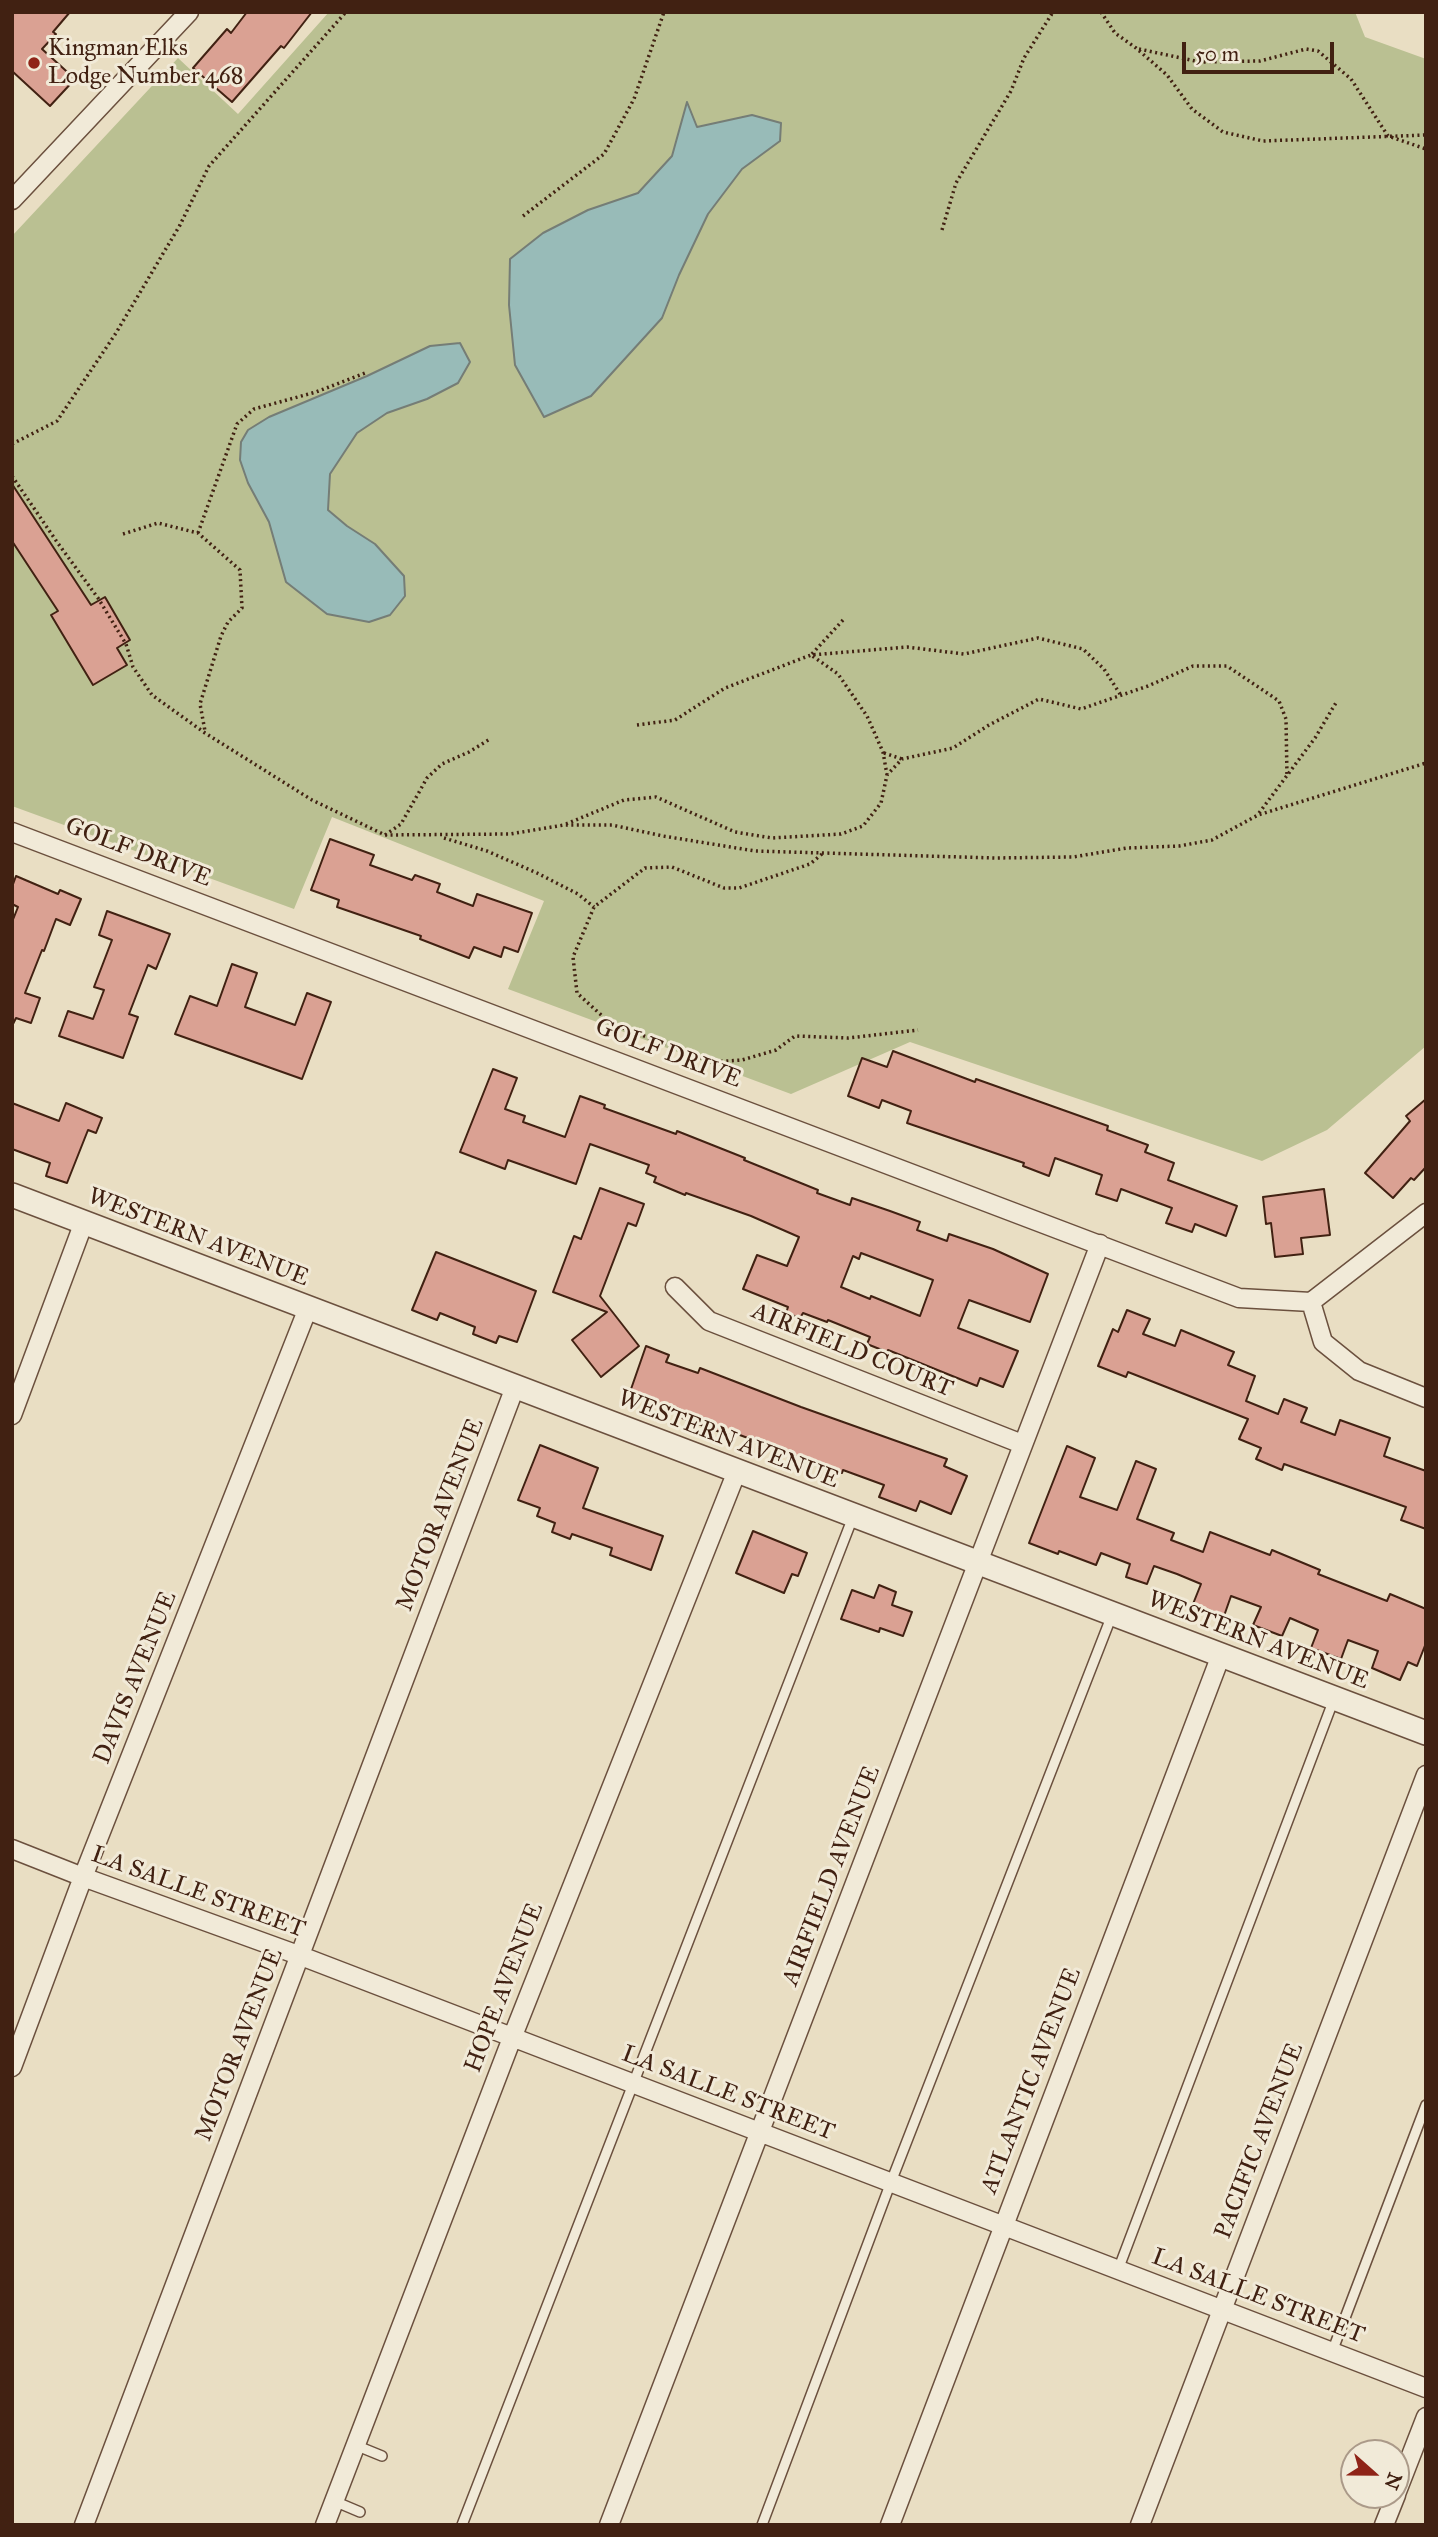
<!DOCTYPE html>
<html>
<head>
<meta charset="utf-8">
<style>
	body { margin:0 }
	#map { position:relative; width:1438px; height:2537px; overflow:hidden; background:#e9dec3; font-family:"IM FELL Great Primer",serif }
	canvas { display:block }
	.frame { position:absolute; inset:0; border:14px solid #412112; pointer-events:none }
	.north { position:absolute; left:1340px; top:2439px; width:70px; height:70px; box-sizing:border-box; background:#f1ead8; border:2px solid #ab9a89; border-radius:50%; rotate:111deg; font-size:19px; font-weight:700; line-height:28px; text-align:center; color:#412112 }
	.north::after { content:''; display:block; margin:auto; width:24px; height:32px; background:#8f2418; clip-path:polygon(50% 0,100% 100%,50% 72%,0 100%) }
	.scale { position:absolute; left:1182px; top:42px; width:152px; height:32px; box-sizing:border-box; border:4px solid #412112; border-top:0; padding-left:9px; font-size:21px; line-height:24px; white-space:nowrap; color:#412112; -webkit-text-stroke:5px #f1ead8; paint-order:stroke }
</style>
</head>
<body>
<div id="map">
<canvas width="1438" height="2537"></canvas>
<div class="frame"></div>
<div class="north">N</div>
<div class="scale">50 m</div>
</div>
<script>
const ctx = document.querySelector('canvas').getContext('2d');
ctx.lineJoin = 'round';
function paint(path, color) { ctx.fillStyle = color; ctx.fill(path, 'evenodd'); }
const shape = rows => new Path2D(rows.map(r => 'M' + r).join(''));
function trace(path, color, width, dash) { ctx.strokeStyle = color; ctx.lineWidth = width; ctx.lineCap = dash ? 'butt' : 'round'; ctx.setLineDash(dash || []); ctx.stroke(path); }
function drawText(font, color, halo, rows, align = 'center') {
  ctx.font = font + ' "IM FELL Great Primer",serif'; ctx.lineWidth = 6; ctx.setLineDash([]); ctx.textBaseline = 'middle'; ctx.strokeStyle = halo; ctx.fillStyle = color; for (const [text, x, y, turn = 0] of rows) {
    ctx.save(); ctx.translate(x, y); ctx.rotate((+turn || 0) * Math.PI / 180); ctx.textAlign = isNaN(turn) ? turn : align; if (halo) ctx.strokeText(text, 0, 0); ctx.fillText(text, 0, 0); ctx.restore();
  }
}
paint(shape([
	[329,12,1355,12,1365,37,1426,59,1426,1046,1327,1130,1262,1161,910,1042,791,1094,508,989,544,901,332,817,294,909,12,806,12,236,178,58,238,114]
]), '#bac092');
const water = shape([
	[687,102,697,127,752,115,781,123,780,141,742,169,708,214,679,275,662,318,591,396,544,417,515,365,509,305,510,259,543,233,588,210,638,193,672,156,687,102],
	[460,343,470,362,458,383,427,399,387,413,357,433,330,474,328,510,347,526,375,544,404,576,405,596,390,615,369,622,327,614,286,582,269,522,248,483,240,460,241,442,248,430,269,417,367,376,430,346,460,343]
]);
paint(water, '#98bbb8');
trace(water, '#757d76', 2);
const building = shape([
	[12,12,70,12,53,32,56,34,42,49,75,79,50,106,12,71,12,12],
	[247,12,312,12,284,48,281,46,232,102,193,68,227,29,231,33,247,12],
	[12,484,91,605,105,597,130,640,117,648,127,665,93,685,51,615,58,611,12,541,12,484],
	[330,839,374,855,370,865,412,880,415,875,440,884,437,892,473,906,477,894,532,913,518,952,504,947,501,957,474,947,469,958,420,939,421,936,337,907,339,900,311,890,330,839],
	[16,876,58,894,60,890,81,899,70,925,56,919,44,951,42,950,25,993,40,998,31,1023,16,1018,13,1024,12,922,18,907,12,904,12,887,16,876],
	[107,911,170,934,156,969,148,965,129,1014,138,1017,123,1058,59,1036,68,1011,93,1019,104,990,94,987,112,940,99,935,107,911],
	[232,964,257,973,245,1007,295,1025,307,993,331,1002,302,1079,175,1034,190,996,217,1006,232,964],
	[893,1051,975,1082,976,1079,1108,1126,1107,1130,1148,1145,1145,1152,1174,1163,1168,1180,1237,1206,1226,1236,1195,1224,1192,1232,1166,1223,1172,1208,1121,1189,1117,1201,1096,1194,1102,1175,1055,1158,1049,1176,1023,1166,1024,1163,907,1123,911,1111,882,1100,879,1108,848,1096,862,1058,887,1067,893,1051],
	[493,1069,517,1078,505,1109,525,1116,523,1122,565,1137,580,1096,605,1105,604,1108,676,1134,677,1131,745,1158,744,1160,818,1190,817,1193,850,1205,852,1198,890,1211,920,1222,917,1230,947,1241,949,1234,993,1249,1048,1274,1030,1322,969,1300,958,1328,1018,1351,1003,1387,980,1378,977,1386,888,1350,887,1352,867,1344,870,1337,828,1320,827,1322,803,1313,800,1318,786,1313,788,1307,743,1289,757,1255,787,1266,799,1237,751,1216,686,1193,685,1195,654,1182,656,1177,646,1173,649,1165,590,1144,576,1184,508,1160,505,1169,460,1152,493,1069],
	[861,1253,933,1280,920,1316,871,1296,870,1299,841,1287,853,1256,859,1259,861,1253],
	[1426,1099,1426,1167,1414,1180,1411,1178,1393,1198,1365,1173,1410,1121,1406,1116,1426,1099],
	[12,1103,59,1121,66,1103,102,1118,96,1133,88,1130,67,1183,46,1176,50,1163,12,1149,12,1103],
	[600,1188,644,1204,636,1226,628,1223,600,1296,639,1346,601,1377,572,1340,607,1312,553,1292,574,1236,581,1239,600,1188],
	[1324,1189,1330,1235,1301,1238,1303,1254,1275,1257,1271,1223,1266,1224,1263,1197,1324,1189],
	[436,1252,536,1291,517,1342,499,1336,496,1343,473,1334,475,1327,440,1313,437,1320,412,1310,436,1252],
	[1127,1310,1150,1319,1143,1334,1175,1346,1181,1330,1234,1352,1228,1365,1255,1376,1246,1401,1278,1414,1284,1399,1307,1408,1301,1422,1335,1435,1340,1420,1390,1438,1384,1456,1426,1471,1426,1529,1401,1520,1406,1507,1284,1464,1282,1470,1256,1459,1261,1448,1239,1439,1248,1419,1128,1372,1126,1377,1098,1366,1113,1329,1118,1332,1127,1310],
	[646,1346,669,1355,666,1362,698,1373,700,1368,801,1407,947,1459,944,1466,967,1476,951,1514,920,1501,916,1511,879,1497,884,1485,843,1470,842,1473,729,1431,728,1435,682,1418,684,1412,630,1392,646,1346],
	[540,1445,598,1468,583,1508,663,1536,651,1570,610,1555,612,1548,572,1534,570,1539,552,1532,555,1523,537,1516,540,1508,518,1500,540,1445],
	[1067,1446,1095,1458,1080,1497,1117,1510,1136,1461,1156,1469,1137,1519,1174,1533,1171,1540,1203,1552,1210,1532,1270,1555,1272,1550,1320,1570,1318,1574,1387,1601,1390,1594,1426,1609,1426,1643,1417,1666,1408,1662,1400,1680,1372,1668,1378,1651,1348,1640,1341,1659,1311,1648,1318,1630,1290,1618,1282,1636,1253,1625,1261,1607,1231,1596,1224,1616,1193,1604,1201,1584,1177,1574,1154,1566,1147,1584,1126,1577,1130,1564,1101,1553,1096,1565,1059,1551,1058,1554,1029,1543,1067,1446],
	[753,1531,807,1553,798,1576,792,1574,784,1593,736,1573,753,1531],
	[879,1585,896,1592,892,1605,912,1612,903,1636,880,1628,879,1632,841,1619,852,1590,874,1598,879,1585]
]);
paint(building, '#daa193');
trace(building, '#412112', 2);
const service = shape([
	[1118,2270,1334,1699],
	[1332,2352,1426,2105],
	[355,2445,382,2456],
	[334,2501,360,2512],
	[462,2525,853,1517],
	[762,2525,891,2182,1112,1615]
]);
const minor = shape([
	[12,200,189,12],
	[12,832,1239,1298,1311,1302],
	[675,1287,709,1321,1022,1444],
	[1311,1302,1323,1342,1359,1371,1426,1398],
	[1311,1302,1426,1213],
	[12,1415,84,1222],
	[12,1849,83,1877,301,1956,1426,2388],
	[12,2067,83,1877,308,1308],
	[1396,2494,1426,2417],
	[84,2525,515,1387],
	[325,2525,512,2038,737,1471],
	[609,2525,1100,1244],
	[890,2525,1221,1655],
	[1140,2525,1426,1775],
	[1384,2525,1396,2495]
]);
const tertiary = shape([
	[12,1195,1426,1733]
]);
trace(service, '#6b503e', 12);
trace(minor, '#6b503e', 21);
trace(tertiary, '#6b503e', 26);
trace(shape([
	[1101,12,1115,33,1136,48,1167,75,1192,109,1223,132,1263,141,1426,135],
	[1139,49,1200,62,1260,61,1306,49,1318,51,1351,79,1388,136,1426,149],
	[523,216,604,154,634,99,664,12],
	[942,230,956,183,1011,91,1024,58,1053,12],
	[12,444,57,421,116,333,180,225,209,166,346,12],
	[12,476,57,542,98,598,126,644,133,667,152,695,205,733,312,800,385,835,510,834,564,825,612,825,663,836,755,851,995,858,1073,857,1127,848,1179,846,1212,840,1258,815,1426,763],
	[198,533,237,424,254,409,316,392,365,373],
	[123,534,158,523,198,533,240,570,242,608,228,622,221,636,200,704,205,731],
	[843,620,811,655,838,674,867,716,883,752,887,775],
	[637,725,675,720,725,688,811,655,907,647,964,654,1038,638,1083,649,1104,669,1120,694],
	[884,753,902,759],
	[1259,813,1315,738,1337,701],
	[566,824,624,800,656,797,735,832,772,838,841,834,863,826,881,803,887,775,902,759,953,748,989,725,1039,699,1081,709,1148,686,1193,666,1227,666,1279,701,1286,719,1287,777],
	[385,835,401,824,427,778,442,764,469,752,490,739],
	[444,838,487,851,537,873,578,894,594,907],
	[822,854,810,864,739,888,724,888,672,867,645,868,594,907,573,957,577,993,610,1023,712,1062,742,1060,776,1050,795,1036,848,1038,918,1030]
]), '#412112', 3.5, [2, 3.5]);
trace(service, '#f1ead8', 9);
trace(minor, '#f1ead8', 18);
trace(tertiary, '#f1ead8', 23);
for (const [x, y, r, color] of [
	[34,63,7,"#8f2418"]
]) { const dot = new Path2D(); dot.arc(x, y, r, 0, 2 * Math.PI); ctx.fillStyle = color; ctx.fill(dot); trace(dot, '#f1ead8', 2.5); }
drawText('24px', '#412112', '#f1ead8', [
	["Kingman Elks",48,49],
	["Lodge Number 468",48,77]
], 'left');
drawText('24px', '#412112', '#f1ead8', [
	["GOLF DRIVE",138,853,21],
	["GOLF DRIVE",668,1054,21],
	["WESTERN AVENUE",198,1238,21],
	["AIRFIELD COURT",852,1351,22],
	["WESTERN AVENUE",728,1440,21],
	["MOTOR AVENUE",441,1515,-69],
	["WESTERN AVENUE",1258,1641,21],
	["DAVIS AVENUE",136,1678,-68],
	["AIRFIELD AVENUE",832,1876,-69],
	["LA SALLE STREET",198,1893,20],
	["HOPE AVENUE",505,1988,-69],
	["MOTOR AVENUE",240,2045,-69],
	["ATLANTIC AVENUE",1032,2081,-69],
	["LA SALLE STREET",728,2094,21],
	["PACIFIC AVENUE",1260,2141,-69],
	["LA SALLE STREET",1258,2297,21]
]);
</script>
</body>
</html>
